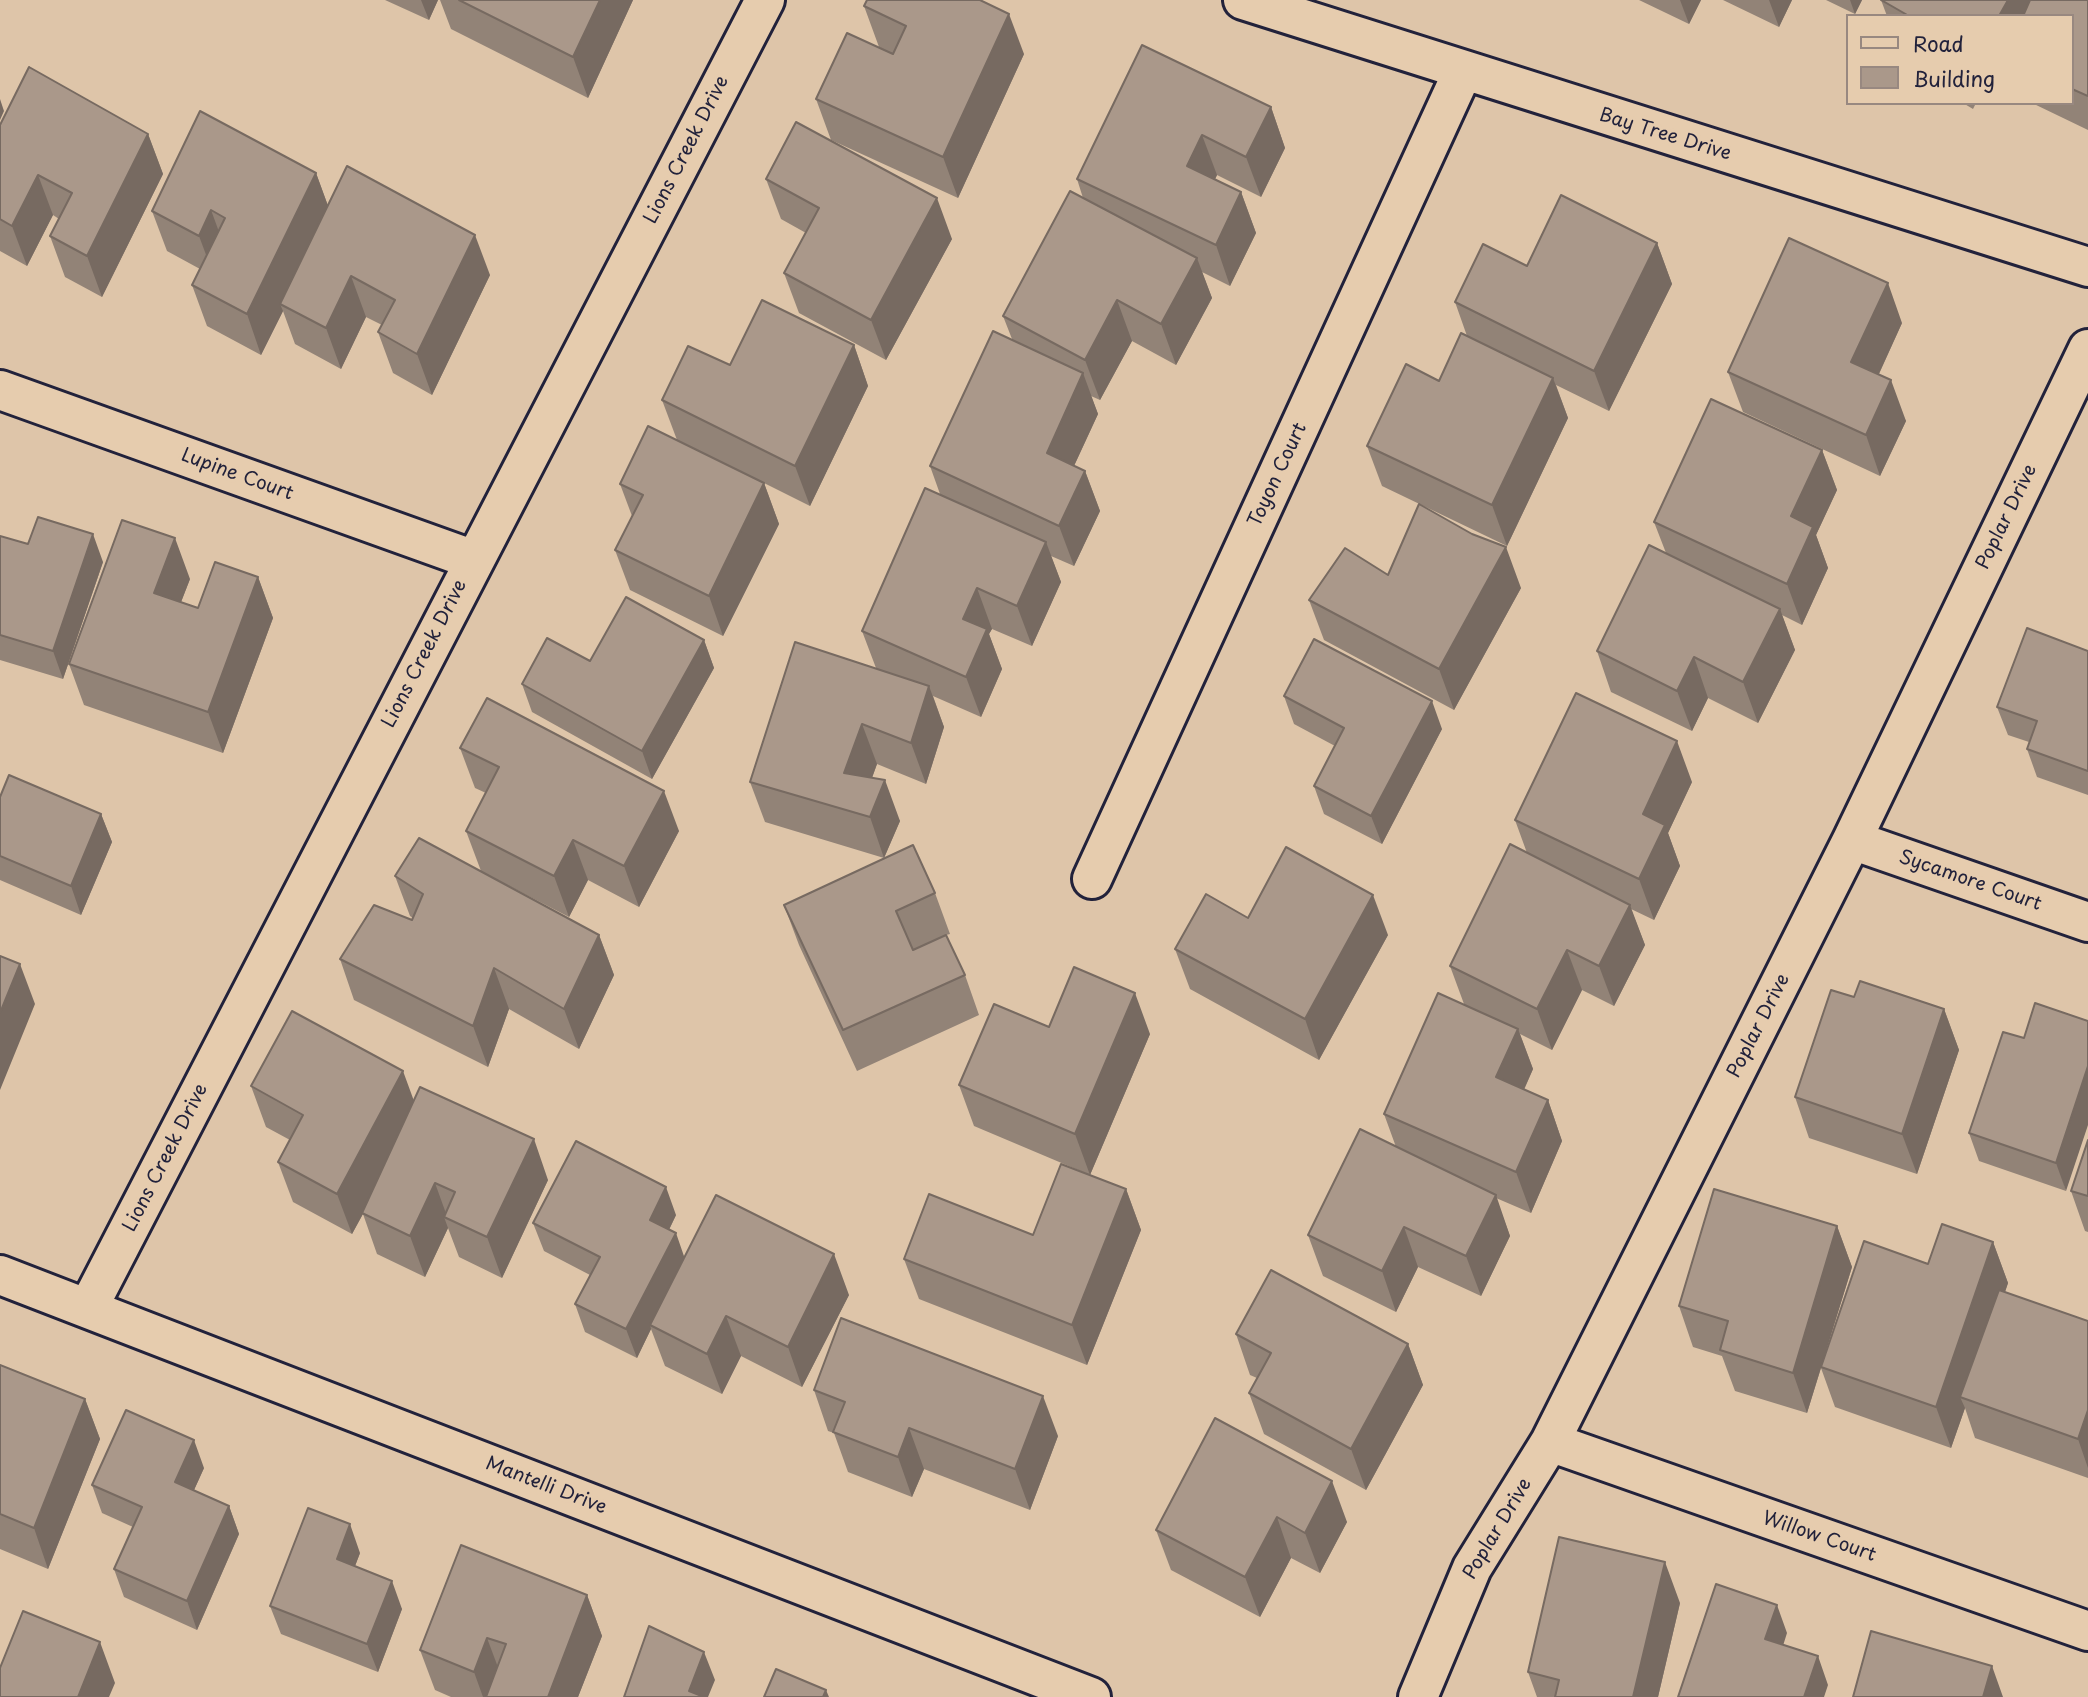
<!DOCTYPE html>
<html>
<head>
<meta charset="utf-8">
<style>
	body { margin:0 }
	#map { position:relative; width:2088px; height:1697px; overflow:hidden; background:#dec5a9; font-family:"Playpen Sans",sans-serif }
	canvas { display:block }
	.legend { position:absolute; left:1846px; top:14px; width:228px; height:91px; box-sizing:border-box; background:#e6ccae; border:2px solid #988880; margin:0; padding:9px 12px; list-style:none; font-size:21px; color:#22223b }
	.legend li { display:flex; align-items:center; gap:14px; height:35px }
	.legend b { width:35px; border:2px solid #988880 }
</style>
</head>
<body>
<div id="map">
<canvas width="2088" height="1697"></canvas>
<ul class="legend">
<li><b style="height:9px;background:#e6ccae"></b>Road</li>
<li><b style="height:19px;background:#aa988a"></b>Building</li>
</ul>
</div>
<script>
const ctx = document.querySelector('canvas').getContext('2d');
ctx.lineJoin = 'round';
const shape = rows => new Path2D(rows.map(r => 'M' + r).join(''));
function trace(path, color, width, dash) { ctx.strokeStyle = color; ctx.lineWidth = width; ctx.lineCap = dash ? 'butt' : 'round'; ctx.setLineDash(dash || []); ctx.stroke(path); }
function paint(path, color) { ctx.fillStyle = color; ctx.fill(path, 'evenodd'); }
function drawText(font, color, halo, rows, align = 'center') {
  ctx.font = font + ' "Playpen Sans",sans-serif'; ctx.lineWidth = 7; ctx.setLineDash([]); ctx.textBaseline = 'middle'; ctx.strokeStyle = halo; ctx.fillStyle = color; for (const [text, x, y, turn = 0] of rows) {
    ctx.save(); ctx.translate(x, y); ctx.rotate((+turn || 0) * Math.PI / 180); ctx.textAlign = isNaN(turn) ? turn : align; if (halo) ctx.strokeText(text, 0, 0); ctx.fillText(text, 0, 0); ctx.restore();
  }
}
const minor = shape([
	[1243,0,2088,267],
	[0,390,474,560],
	[1852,840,2088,922],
	[1092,879,1463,71],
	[0,1275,1091,1697],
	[88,1308,765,0],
	[1550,1442,2088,1631],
	[1418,1697,1472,1568,1550,1442,1852,840,2088,349]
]);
trace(minor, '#22223b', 44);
trace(minor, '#e6ccae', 38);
paint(shape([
	[385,0,438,0,429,20],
	[440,0,633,0,588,98,451,29],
	[1639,0,1701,0,1689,24],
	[1723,0,1792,0,1779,27],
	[1826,0,1862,0,1855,14],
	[1881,0,2088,0,2088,130,2032,103,2072,103,2072,16,1887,16],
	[864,6,1024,54,958,198,831,140,816,99,893,54,879,47],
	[1963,103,1976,103,1973,109],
	[1271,107,1285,148,1261,197,1217,175,1215,179,1241,192,1256,233,1230,286,1202,272,1212,298,1176,365,1132,341,1100,400,1091,396,1098,414,1074,466,1085,471,1100,511,1074,566,1051,556,1061,582,1032,646,992,629,989,634,1002,669,981,717,933,696,944,727,926,784,877,764,872,778,900,821,884,858,765,822,750,782,876,668,862,631,940,494,930,466,1012,339,1003,316,1083,198,1077,179],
	[0,125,148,134,163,174,102,297,65,277,50,236,59,219,53,215,27,266,0,251],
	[316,173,328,206,490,275,432,395,393,373,378,332,382,325,366,317,341,369,295,344,283,311,261,355,207,326,192,285,200,269,167,251,152,211],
	[766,179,952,239,886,360,799,313,784,273,806,233,781,219],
	[1657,243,1672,284,1609,411,1556,385,1568,418,1507,546,1382,486,1367,446,1439,381,1467,336,1455,302,1527,266],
	[1902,323,1879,374,1906,421,1880,476,1743,412,1728,372],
	[854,345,868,386,810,506,764,483,779,524,723,636,630,590,615,550,632,516,620,484,677,440,662,400,730,365],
	[1822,450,1837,490,1816,535,1828,568,1802,625,1782,615,1795,650,1758,723,1708,698,1692,731,1611,692,1597,651,1666,553,1654,522],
	[0,536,28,544,103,562,63,679,0,660],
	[1388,575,1521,588,1454,710,1324,640,1309,600],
	[258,577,273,618,223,753,84,705,69,664,190,579,181,602,198,608],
	[704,640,714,668,652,779,532,712,522,684,590,661],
	[2088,651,2088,795,2037,777,2027,749,2029,742,2008,735,1997,707],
	[1284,696,1442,729,1382,844,1324,814,1314,786,1335,746,1294,724],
	[460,748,679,831,639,907,588,880,569,917,486,874,599,935,614,975,579,1049,509,1009,488,1067,354,1000,340,959,412,920,413,918,410,916,395,876,481,871,466,831,486,793,475,788],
	[1692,782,1668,833,1680,866,1654,920,1631,909,1645,945,1614,1006,1582,990,1552,1050,1520,1034,1533,1069,1524,1090,1548,1100,1562,1141,1531,1213,1496,1198,1510,1236,1481,1296,1418,1267,1396,1312,1323,1276,1308,1235,1396,1147,1384,1114,1464,1004,1450,966,1527,853,1515,820],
	[0,797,101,814,112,842,81,915,0,880],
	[935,893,950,934,946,935,965,975,979,1015,857,1071,799,945,784,905],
	[1248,918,1388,935,1319,1060,1190,989,1175,949],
	[1854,997,1944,1009,1959,1050,1917,1174,1809,1138,1795,1097],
	[1049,1027,1150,1034,1090,1175,974,1126,959,1085],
	[2024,1038,2066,1191,1979,1161,1969,1133],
	[251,1086,414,1101,548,1180,502,1278,459,1257,448,1228,425,1277,377,1254,363,1214,352,1234,293,1202,278,1162,290,1140,266,1127],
	[2088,1140,2088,1232,2085,1231,2071,1191],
	[1126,1189,1141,1230,1087,1365,919,1299,904,1259,1033,1235],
	[676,1215,669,1230,684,1257,849,1295,802,1387,741,1356,722,1394,665,1366,651,1329,637,1358,585,1332,575,1304,590,1275,544,1251,533,1223],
	[1837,1226,1852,1267,1826,1350,1928,1264,1993,1242,2008,1283,2005,1292,2088,1321,2088,1478,1975,1438,1965,1408,1951,1448,1835,1407,1821,1368,1807,1413,1735,1391,1722,1356,1693,1347,1679,1306],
	[1236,1334,1408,1344,1423,1385,1366,1490,1264,1434,1249,1393,1257,1378,1250,1375],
	[0,1365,85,1399,100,1439,48,1569,0,1549],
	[814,1390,1058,1436,1030,1510,924,1469,912,1497,848,1472,834,1433,828,1431],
	[1215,1418,1347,1522,1320,1573,1291,1558,1260,1617,1171,1570,1156,1530],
	[204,1468,194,1490,229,1506,239,1534,197,1630,124,1597,114,1569,133,1527,102,1513,92,1485],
	[360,1553,355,1566,402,1609,378,1672,281,1634,270,1606],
	[587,1595,602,1636,578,1697,451,1697,435,1690,420,1650],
	[1680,1603,1658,1697,1537,1697,1528,1672]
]), '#928377');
paint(shape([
	[421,0,438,0,429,20],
	[600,0,633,0,588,98,573,57],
	[1680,0,1701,0,1689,24],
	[1769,0,1792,0,1779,27],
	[1850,0,1862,0,1855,14],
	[2008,0,2034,0,2025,16,1999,16],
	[1009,14,1024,54,958,198,943,157],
	[0,99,4,111,0,120],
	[1271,107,1285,148,1261,197,1246,157],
	[148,134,163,174,102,297,87,256],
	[1202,135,1217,175,1202,207,1187,166],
	[316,173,331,214,280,304,283,311,261,355,247,314],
	[38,175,53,215,27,266,12,226],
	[1241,192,1256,233,1230,286,1216,245],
	[937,198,952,239,886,360,871,320],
	[211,210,226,251,214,276,199,236],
	[475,235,490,275,432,395,417,354],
	[1657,243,1672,284,1609,411,1594,371],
	[1197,258,1212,298,1176,365,1161,324],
	[351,276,366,317,341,369,326,328],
	[1888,283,1902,323,1866,402,1851,362],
	[1117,300,1132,341,1100,400,1085,360],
	[854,345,868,386,810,506,795,466],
	[1083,373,1098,414,1061,494,1047,453],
	[1553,378,1568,418,1507,546,1492,505],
	[1891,380,1906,421,1880,476,1866,435],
	[1822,450,1837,490,1816,535,1828,568,1802,625,1787,584,1791,516],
	[1085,471,1100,511,1074,566,1059,526],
	[764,483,779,524,723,636,709,596],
	[93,534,103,562,63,679,53,651],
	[175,538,190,579,169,633,154,593],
	[1046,542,1061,582,1032,646,1017,606],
	[1506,547,1521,588,1454,710,1439,669],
	[258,577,273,618,223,753,208,712],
	[977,588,992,629,989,634,1002,669,981,717,966,677,963,619],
	[1780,609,1795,650,1758,723,1743,682],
	[704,640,714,668,652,779,642,751],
	[1694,657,1708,698,1692,731,1677,691],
	[929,686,944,727,926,784,911,743],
	[1432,701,1442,729,1382,844,1371,816],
	[862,724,877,764,859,813,844,773],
	[1677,741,1692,782,1668,833,1680,866,1654,920,1639,879,1643,814],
	[885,780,900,821,884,858,870,817],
	[664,791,679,831,639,907,624,866],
	[101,814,112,842,81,915,71,886],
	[573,840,588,880,569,917,554,876],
	[1373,895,1388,935,1319,1060,1305,1019],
	[1630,905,1645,945,1614,1006,1599,966],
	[599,935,614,975,579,1049,564,1009],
	[1567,950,1582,990,1552,1050,1537,1009],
	[20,964,35,1004,0,1090,0,1013],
	[494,968,509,1009,488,1067,473,1026],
	[1135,993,1150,1034,1090,1175,1075,1134],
	[1944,1009,1959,1050,1917,1174,1902,1134],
	[1518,1029,1533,1069,1511,1118,1496,1077],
	[2088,1066,2088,1125,2066,1191,2056,1163],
	[403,1071,418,1112,352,1234,337,1194],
	[1548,1100,1562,1141,1531,1213,1516,1172],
	[534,1139,548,1180,502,1278,487,1237],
	[435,1183,448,1219,444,1217,448,1228,425,1277,410,1236],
	[666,1187,676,1215,660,1248,650,1220],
	[1126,1189,1141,1230,1087,1365,1072,1325],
	[1496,1195,1510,1236,1481,1296,1466,1256],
	[1837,1226,1852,1267,1807,1413,1793,1373],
	[1404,1227,1418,1267,1396,1312,1382,1271],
	[676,1233,686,1262,650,1325,651,1329,637,1358,626,1329],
	[1993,1242,2008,1283,1968,1400,1960,1397,1965,1408,1951,1448,1936,1407],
	[834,1254,849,1295,802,1387,788,1347],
	[726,1316,741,1356,722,1394,707,1354],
	[1408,1344,1423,1385,1366,1490,1351,1449],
	[1043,1396,1058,1436,1030,1510,1015,1469],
	[85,1399,100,1439,48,1569,34,1528],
	[2088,1410,2088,1468,2078,1439],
	[909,1428,924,1469,912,1497,898,1457],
	[194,1440,204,1468,185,1510,175,1482],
	[1332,1481,1347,1522,1320,1573,1305,1533],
	[229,1506,239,1534,197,1630,187,1601],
	[1277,1517,1291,1558,1260,1617,1245,1577],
	[350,1524,360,1553,347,1587,337,1559],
	[1665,1562,1680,1603,1658,1697,1633,1697],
	[392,1581,402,1609,378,1672,367,1644],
	[587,1595,602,1636,578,1697,548,1697],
	[1777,1605,1787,1633,1776,1668,1765,1639],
	[487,1638,502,1678,495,1697,483,1697,474,1672],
	[100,1642,115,1683,109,1697,78,1697],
	[704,1652,715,1680,708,1697,691,1697,689,1691],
	[1818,1656,1828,1685,1824,1697,1804,1697],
	[1992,1666,2003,1697,1983,1697],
	[826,1690,829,1697,823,1697]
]), '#776a61');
const building = shape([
	[459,0,600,0,573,57,459,0],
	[867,0,980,0,1009,14,943,157,816,99,847,33,893,54,906,26,864,6,867,0],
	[1881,0,2008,0,1999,16,1909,16,1881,0],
	[2030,0,2088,0,2088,96,2072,89,2072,16,2023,16,2030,0],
	[1142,45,1271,107,1246,157,1202,135,1187,166,1241,192,1216,245,1077,179,1142,45],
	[29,67,148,134,87,256,50,236,72,193,38,175,12,226,0,219,0,125,29,67],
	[200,111,316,173,247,314,192,285,225,218,211,210,199,236,152,211,200,111],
	[796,122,937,198,871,320,784,273,819,208,766,179,796,122],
	[347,166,475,235,417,354,378,332,395,300,351,276,326,328,280,304,347,166],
	[1070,191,1197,258,1161,324,1117,300,1085,360,1003,316,1070,191],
	[1561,195,1657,243,1594,371,1455,302,1483,244,1527,266,1561,195],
	[1789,238,1888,283,1851,362,1891,380,1866,435,1728,372,1789,238],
	[762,300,854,345,795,466,662,400,688,346,730,365,762,300],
	[993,331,1083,373,1047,453,1085,471,1059,526,930,466,993,331],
	[1461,333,1553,378,1492,505,1367,446,1406,364,1439,381,1461,333],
	[1711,399,1822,450,1791,516,1813,527,1787,584,1654,522,1711,399],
	[648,426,764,483,709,596,615,550,643,495,620,484,648,426],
	[925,488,1046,542,1017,606,977,588,963,619,987,629,966,677,862,631,925,488],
	[1419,504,1472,534,1506,547,1439,669,1309,600,1345,548,1388,575,1419,504],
	[38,517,93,534,53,651,0,635,0,536,28,544,38,517],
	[122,520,175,538,154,593,198,608,215,562,258,577,208,712,69,664,122,520],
	[1649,545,1780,609,1743,682,1694,657,1677,691,1597,651,1649,545],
	[626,597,704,640,642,751,522,684,547,638,590,661,626,597],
	[2027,628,2088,651,2088,771,2027,749,2037,721,1997,707,2027,628],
	[1314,639,1432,701,1371,816,1314,786,1344,728,1284,696,1314,639],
	[795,642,929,686,911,743,862,724,844,773,885,780,870,817,750,782,795,642],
	[1576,693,1677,741,1643,814,1665,825,1639,879,1515,820,1576,693],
	[487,698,664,791,624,866,573,840,554,876,466,831,499,767,460,748,487,698],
	[9,775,101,814,71,886,0,856,0,797,9,775],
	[419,838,599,935,564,1009,494,968,473,1026,340,959,374,905,412,920,423,894,395,876,419,838],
	[1510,844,1630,905,1599,966,1567,950,1537,1009,1450,966,1510,844],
	[913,845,935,893,896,911,913,950,946,935,965,975,843,1030,784,905,913,845],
	[1286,847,1373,895,1305,1019,1175,949,1206,894,1248,918,1286,847],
	[0,956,20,964,0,1013,0,956],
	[1074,967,1135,993,1075,1134,959,1085,994,1004,1049,1027,1074,967],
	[1860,981,1944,1009,1902,1134,1795,1097,1831,990,1854,997,1860,981],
	[1438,993,1518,1029,1496,1077,1548,1100,1516,1172,1384,1114,1438,993],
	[2035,1003,2088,1021,2088,1066,2056,1163,1969,1133,2003,1032,2024,1038,2035,1003],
	[292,1011,403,1071,337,1194,278,1162,303,1115,251,1086,292,1011],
	[420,1087,534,1139,487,1237,444,1217,455,1192,435,1183,410,1236,362,1213,420,1087],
	[1360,1129,1496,1195,1466,1256,1404,1227,1382,1271,1308,1235,1360,1129],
	[2088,1140,2088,1196,2071,1191,2088,1140],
	[576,1141,666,1187,650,1220,676,1233,626,1329,575,1304,600,1257,533,1223,576,1141],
	[1061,1164,1126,1189,1072,1325,904,1259,929,1194,1033,1235,1061,1164],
	[1714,1189,1837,1226,1793,1373,1720,1350,1728,1321,1679,1306,1714,1189],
	[716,1195,834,1254,788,1347,726,1316,707,1354,650,1325,716,1195],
	[1942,1224,1993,1242,1936,1407,1821,1367,1864,1241,1928,1264,1942,1224],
	[1271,1270,1408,1344,1351,1449,1249,1393,1271,1353,1236,1334,1271,1270],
	[1999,1290,2088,1321,2088,1410,2078,1439,1960,1397,1999,1290],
	[841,1318,1043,1396,1015,1469,909,1428,898,1457,833,1432,845,1402,814,1390,841,1318],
	[0,1365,85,1399,34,1528,0,1514,0,1365],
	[126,1410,194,1440,175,1482,229,1506,187,1601,114,1569,142,1507,92,1485,126,1410],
	[1215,1418,1332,1481,1305,1533,1277,1517,1245,1577,1156,1530,1215,1418],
	[308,1508,350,1524,337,1559,392,1581,367,1644,270,1606,308,1508],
	[1559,1537,1665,1562,1633,1697,1555,1697,1559,1680,1528,1672,1559,1537],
	[461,1545,587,1595,548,1697,486,1697,506,1644,487,1638,474,1672,420,1650,461,1545],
	[1716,1584,1777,1605,1765,1639,1818,1656,1804,1697,1678,1697,1716,1584],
	[23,1611,100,1642,78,1697,0,1697,0,1668,23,1611],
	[649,1626,704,1652,689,1691,704,1697,624,1697,649,1626],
	[1871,1631,1992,1666,1983,1697,1853,1697,1871,1631],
	[776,1669,826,1690,823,1697,764,1697,776,1669]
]);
paint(building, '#aa988a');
trace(building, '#776a61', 2);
drawText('19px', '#22223b', '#e6ccae', [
	["Bay Tree Drive",1665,135,17],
	["Lions Creek Drive",687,150,-63],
	["Lupine Court",237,475,20],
	["Toyon Court",1278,475,-65],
	["Poplar Drive",2007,517,-64],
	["Lions Creek Drive",425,654,-63],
	["Sycamore Court",1970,881,19],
	["Poplar Drive",1759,1026,-63],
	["Lions Creek Drive",166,1158,-63],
	["Mantelli Drive",546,1486,21],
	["Poplar Drive",1498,1529,-59],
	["Willow Court",1819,1537,19]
]);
</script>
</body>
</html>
